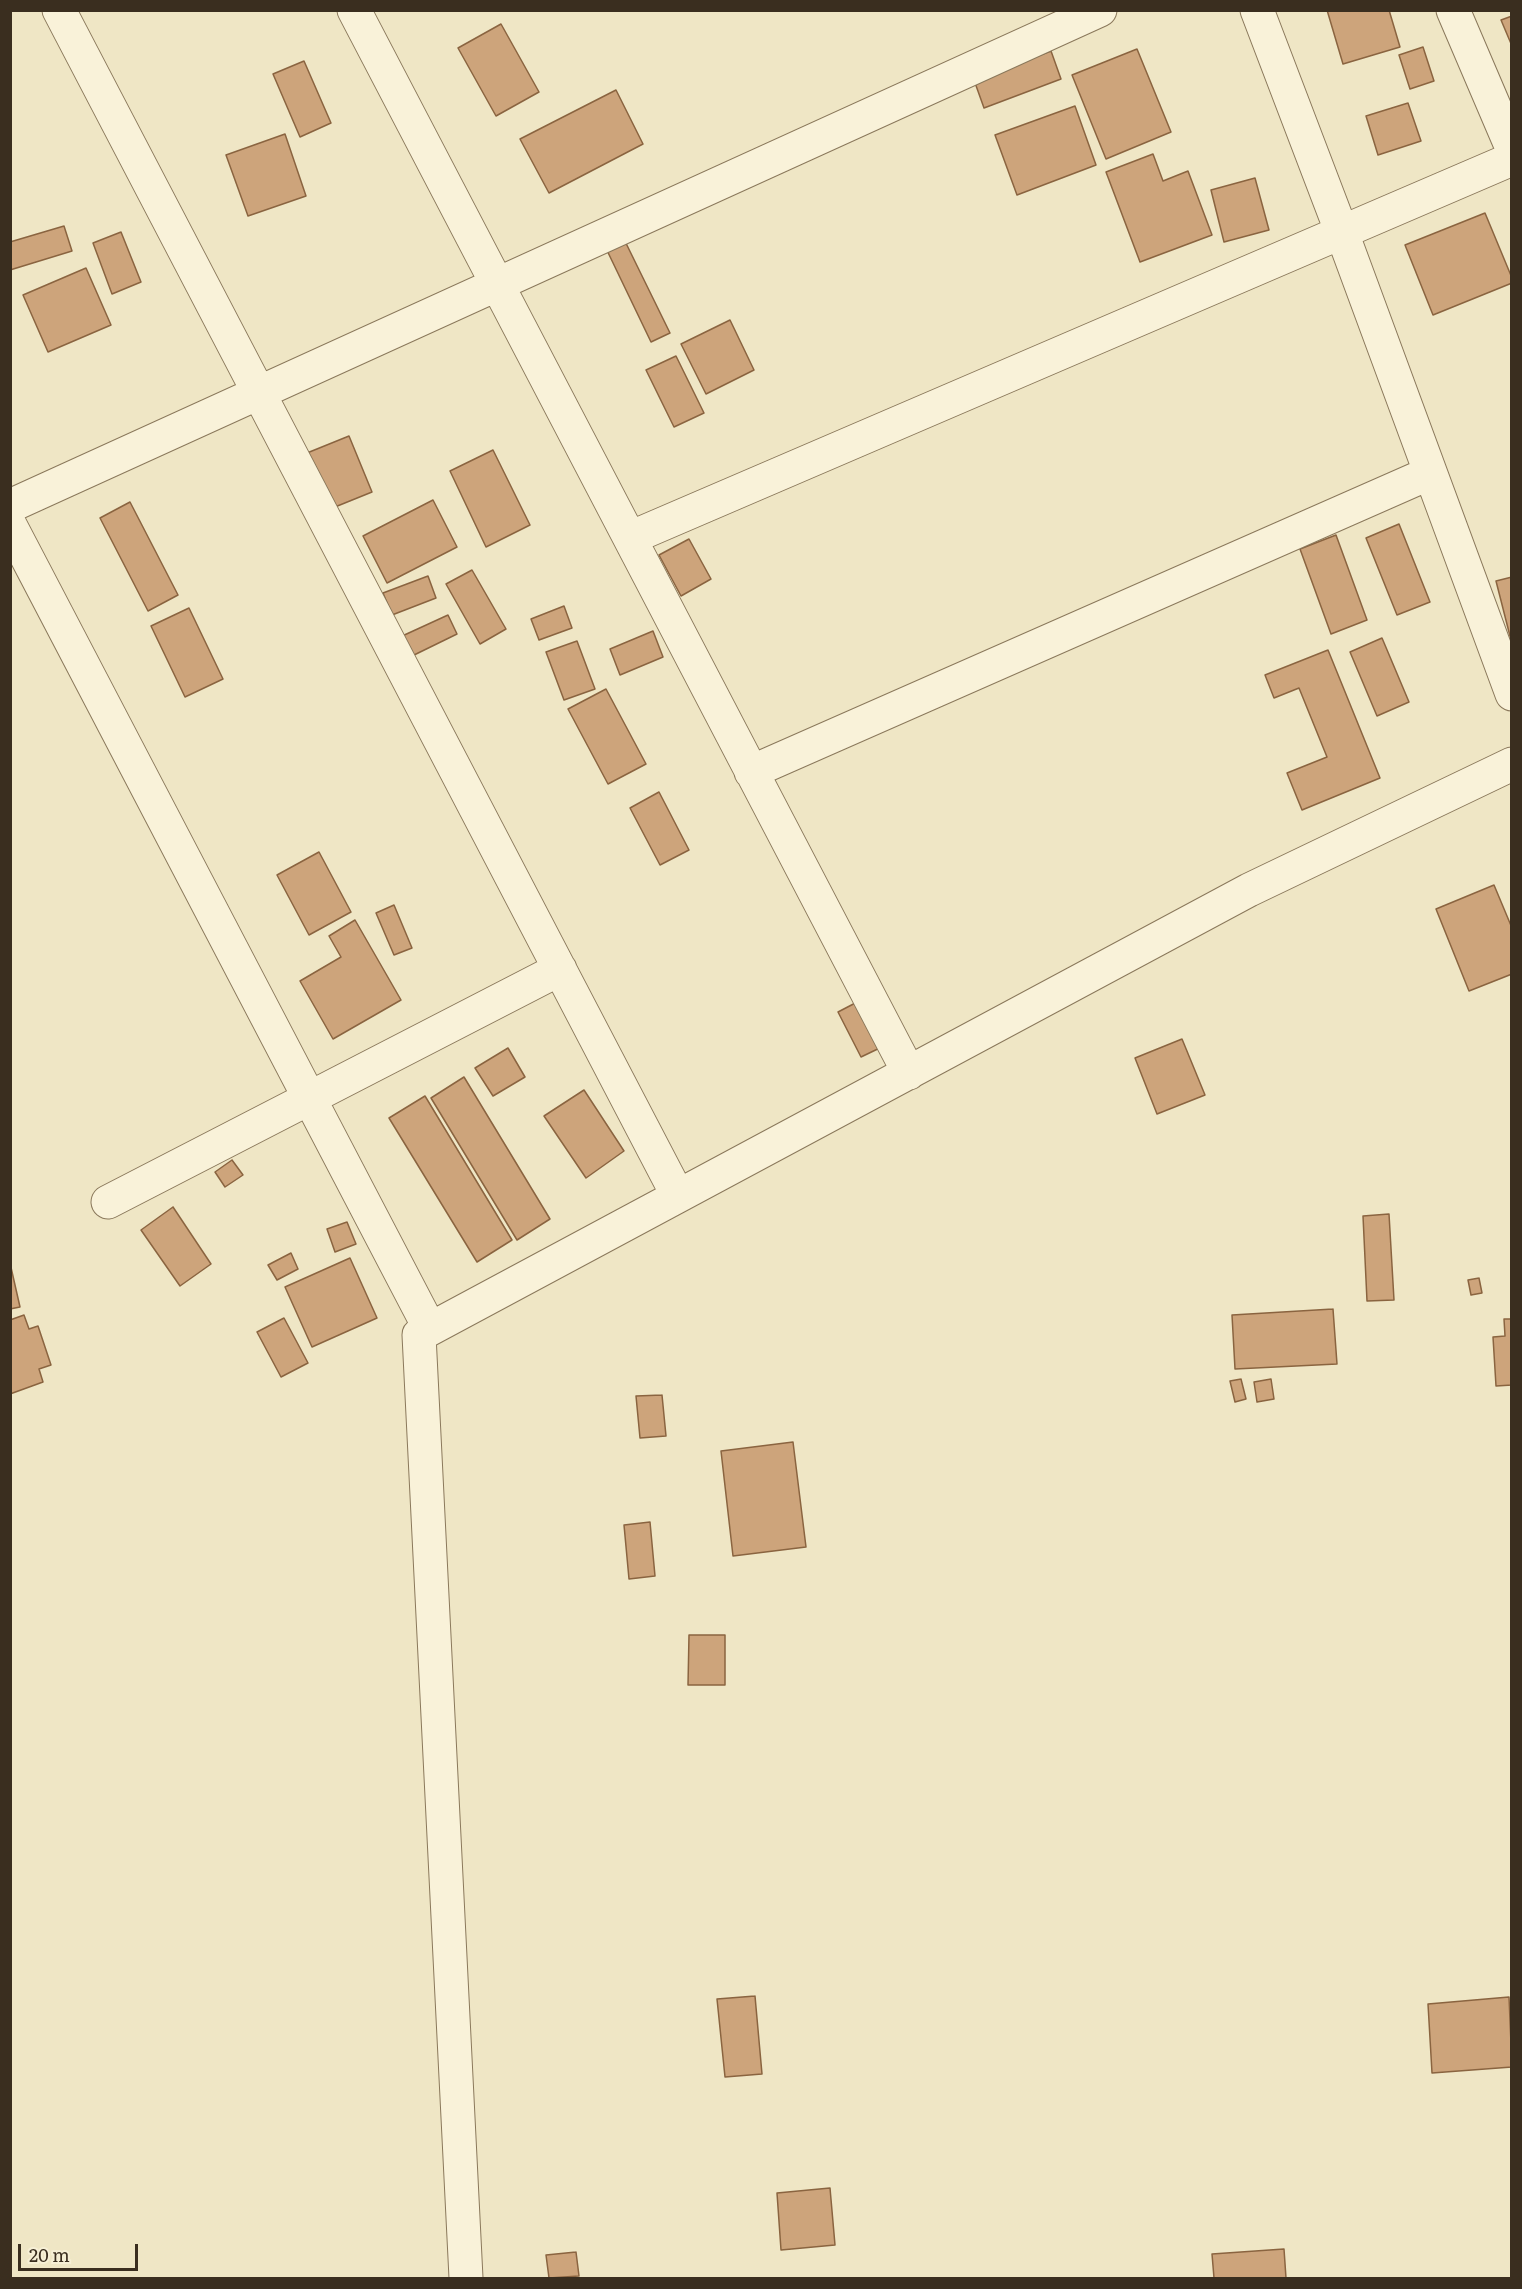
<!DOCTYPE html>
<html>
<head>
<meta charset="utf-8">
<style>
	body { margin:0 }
	#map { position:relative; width:1522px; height:2289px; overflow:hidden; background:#efe6c5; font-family:Literata,serif }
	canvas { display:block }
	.frame { position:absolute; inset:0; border:12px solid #3a2e1f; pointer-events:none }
	.scale { position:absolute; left:18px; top:2244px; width:120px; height:27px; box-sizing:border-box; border:3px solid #3a2e1f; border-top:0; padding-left:8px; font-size:18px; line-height:21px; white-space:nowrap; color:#3a2e1f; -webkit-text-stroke:4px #f6efd5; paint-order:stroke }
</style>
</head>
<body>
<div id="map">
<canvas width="1522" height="2289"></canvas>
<div class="frame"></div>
<div class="scale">20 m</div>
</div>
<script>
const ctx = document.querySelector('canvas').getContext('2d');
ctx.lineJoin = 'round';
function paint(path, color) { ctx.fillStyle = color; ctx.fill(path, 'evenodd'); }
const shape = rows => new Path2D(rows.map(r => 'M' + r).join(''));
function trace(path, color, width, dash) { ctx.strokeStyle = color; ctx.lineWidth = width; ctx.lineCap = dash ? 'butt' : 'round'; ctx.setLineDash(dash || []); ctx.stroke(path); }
const building = shape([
	[1327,10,1389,10,1400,47,1343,64,1327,10],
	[1512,16,1512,46,1501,20,1512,16],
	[501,24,539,92,496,116,458,48,501,24],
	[1423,47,1434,81,1410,89,1399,55,1423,47],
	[1137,49,1171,132,1106,159,1072,75,1137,49],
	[1051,51,1061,79,984,108,974,80,1051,51],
	[304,61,331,123,300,137,273,74,304,61],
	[616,90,643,144,549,193,520,139,616,90],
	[1408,103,1421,141,1378,155,1366,116,1408,103],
	[1075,106,1096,165,1017,195,995,135,1075,106],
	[285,134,306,196,248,216,226,155,285,134],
	[1153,154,1163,181,1188,171,1212,235,1140,262,1106,172,1153,154],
	[1255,178,1269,230,1224,242,1211,190,1255,178],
	[1485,213,1512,278,1512,283,1433,315,1405,245,1485,213],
	[64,226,72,251,10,270,10,242,64,226],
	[620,231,670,333,651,342,602,240,620,231],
	[121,232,141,282,112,294,93,243,121,232],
	[86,268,111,325,48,352,23,295,86,268],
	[730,320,754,370,706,394,681,344,730,320],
	[676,356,704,413,674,427,646,370,676,356],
	[349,436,372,492,330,509,307,453,349,436],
	[493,450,530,525,486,547,450,471,493,450],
	[433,500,457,547,387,583,363,536,433,500],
	[130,502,178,595,148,611,100,518,130,502],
	[1399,524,1430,602,1397,615,1366,538,1399,524],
	[1336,535,1367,620,1331,634,1300,549,1336,535],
	[689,539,711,579,681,596,659,555,689,539],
	[472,570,506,629,480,644,446,584,472,570],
	[428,576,436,598,392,615,383,593,428,576],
	[1512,577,1512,644,1496,581,1512,577],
	[564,606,572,628,539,640,531,619,564,606],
	[189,608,223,679,185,697,151,626,189,608],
	[448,615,457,634,410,657,400,637,448,615],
	[653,631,663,657,620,675,610,649,653,631],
	[1382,638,1409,702,1377,716,1350,652,1382,638],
	[577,641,595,689,564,700,546,652,577,641],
	[1328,650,1380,778,1302,810,1287,773,1327,757,1299,688,1274,698,1265,675,1328,650],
	[606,689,646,764,608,784,568,709,606,689],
	[659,792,689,850,660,865,630,808,659,792],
	[319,852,351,912,309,935,277,875,319,852],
	[1494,885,1512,928,1512,974,1469,991,1436,909,1494,885],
	[394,905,412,948,394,955,376,913,394,905],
	[355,920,401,1000,333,1039,300,981,341,957,329,936,355,920],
	[863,999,886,1045,861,1057,838,1012,863,999],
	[1182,1039,1205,1095,1157,1114,1135,1058,1182,1039],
	[508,1048,525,1077,493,1096,475,1068,508,1048],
	[464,1077,550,1219,517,1240,431,1098,464,1077],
	[584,1090,624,1151,586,1178,544,1116,584,1090],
	[425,1096,512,1240,477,1262,389,1118,425,1096],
	[232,1160,243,1175,225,1187,215,1172,232,1160],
	[173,1207,211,1264,180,1286,141,1230,173,1207],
	[1389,1214,1394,1300,1367,1301,1363,1216,1389,1214],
	[347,1222,356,1244,335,1252,327,1229,347,1222],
	[291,1253,298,1269,277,1280,268,1265,291,1253],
	[350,1258,377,1318,312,1347,285,1287,350,1258],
	[10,1263,20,1307,10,1309,10,1263],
	[1479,1278,1482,1293,1471,1295,1468,1280,1479,1278],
	[1333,1309,1337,1364,1235,1369,1232,1315,1333,1309],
	[24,1315,29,1329,38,1326,51,1365,39,1369,43,1382,10,1394,10,1320,24,1315],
	[284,1318,308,1363,281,1377,257,1332,284,1318],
	[1504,1319,1512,1319,1512,1385,1496,1386,1493,1337,1505,1336,1504,1319],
	[1241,1379,1246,1399,1235,1402,1230,1381,1241,1379],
	[1271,1379,1274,1399,1257,1402,1254,1382,1271,1379],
	[662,1395,666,1436,640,1438,636,1396,662,1395],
	[793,1442,806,1547,733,1556,721,1451,793,1442],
	[650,1522,655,1576,629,1579,624,1525,650,1522],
	[689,1635,725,1635,725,1685,688,1685,689,1635],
	[755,1996,762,2074,725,2077,717,1999,755,1996],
	[1509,1997,1512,2067,1432,2073,1428,2004,1509,1997],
	[830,2188,835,2245,781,2250,777,2193,830,2188],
	[1284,2249,1286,2278,1214,2278,1212,2254,1284,2249],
	[576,2252,579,2276,549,2278,546,2255,576,2252]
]);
paint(building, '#cda47b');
trace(building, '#8a6440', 1.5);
const minor = shape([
	[59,10,678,1196],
	[354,10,909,1073],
	[1257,10,1342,233,1512,694],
	[1453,10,1512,148],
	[10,506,1100,10],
	[10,525,430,1329],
	[630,538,1512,159],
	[751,772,1430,473],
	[108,1202,560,969],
	[466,2278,419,1335,1249,890,1512,764]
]);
trace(minor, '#8a785b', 35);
trace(minor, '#f9f2d9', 33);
</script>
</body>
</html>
